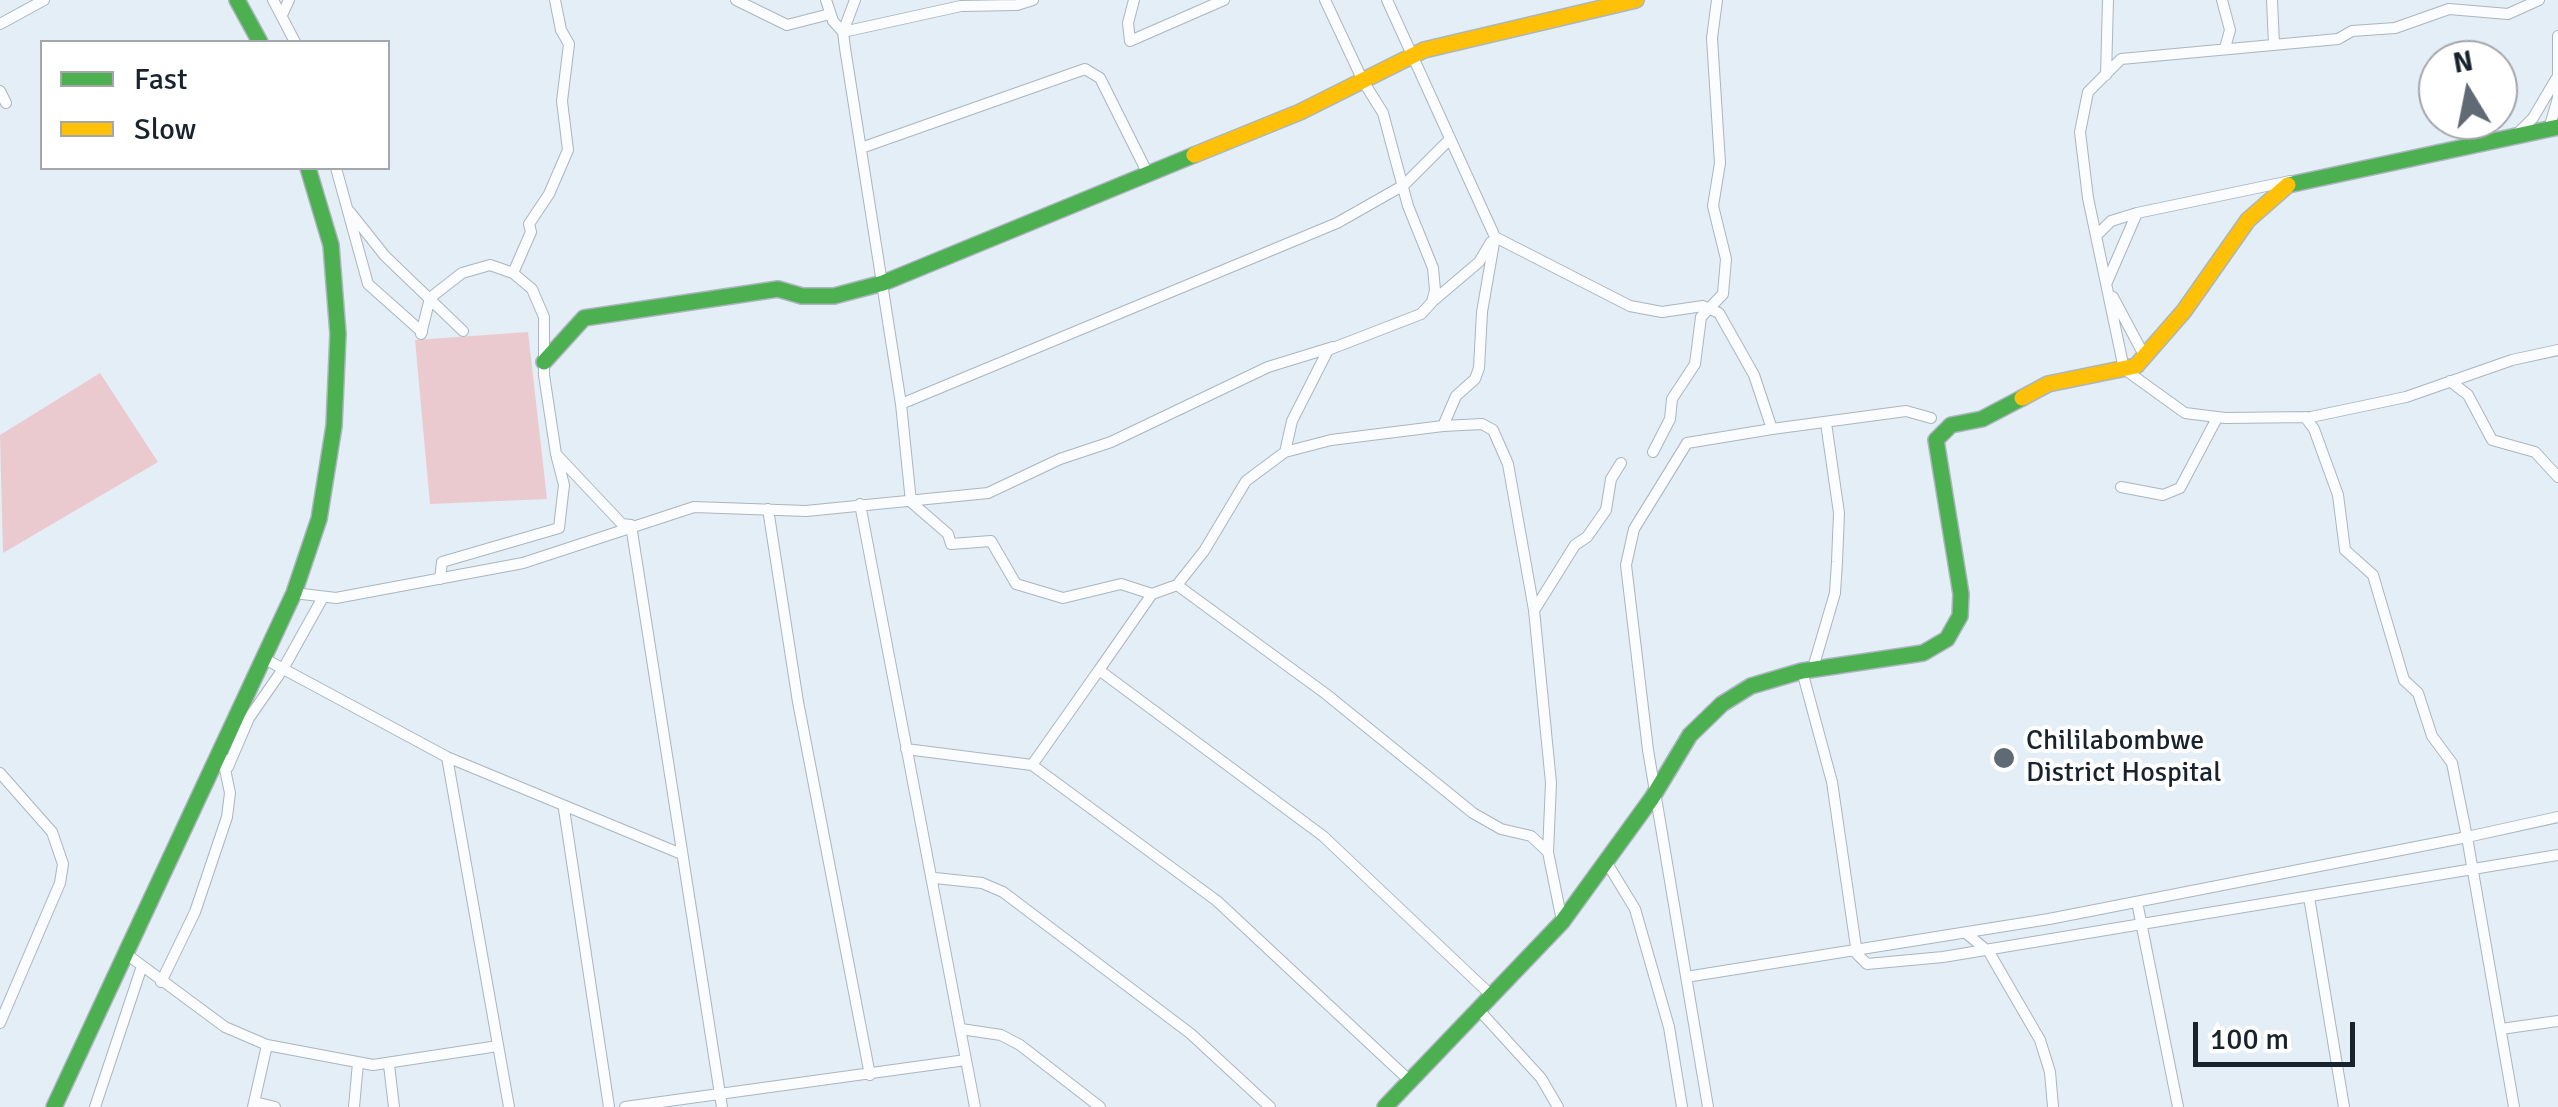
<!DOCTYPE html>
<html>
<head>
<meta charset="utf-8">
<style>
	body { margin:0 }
	#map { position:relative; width:2558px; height:1107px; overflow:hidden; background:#e4eef7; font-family:Signika,sans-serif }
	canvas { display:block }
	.legend { position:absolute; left:40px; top:40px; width:350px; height:130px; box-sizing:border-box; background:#fff; border:2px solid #a3a7ab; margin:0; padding:12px 18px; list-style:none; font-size:30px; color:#18232d }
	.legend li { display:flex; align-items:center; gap:20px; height:50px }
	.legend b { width:50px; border:2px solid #a3a7ab }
	.north { position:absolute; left:2418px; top:40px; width:100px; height:100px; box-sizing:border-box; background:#fff; border:2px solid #a3a7ab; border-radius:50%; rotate:350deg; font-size:28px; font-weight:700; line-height:40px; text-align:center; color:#18232d }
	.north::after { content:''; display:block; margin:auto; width:35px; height:45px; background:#5f6a74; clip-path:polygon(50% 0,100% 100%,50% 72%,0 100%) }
	.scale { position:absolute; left:2193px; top:1022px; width:162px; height:45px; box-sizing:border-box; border:5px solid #18232d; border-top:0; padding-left:12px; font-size:30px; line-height:35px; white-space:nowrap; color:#18232d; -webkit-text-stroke:8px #fff; paint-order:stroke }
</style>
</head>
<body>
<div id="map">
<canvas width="2558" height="1107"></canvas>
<ul class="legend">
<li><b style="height:12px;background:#4caf50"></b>Fast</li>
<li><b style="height:12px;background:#ffc107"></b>Slow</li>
</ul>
<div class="north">N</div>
<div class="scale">100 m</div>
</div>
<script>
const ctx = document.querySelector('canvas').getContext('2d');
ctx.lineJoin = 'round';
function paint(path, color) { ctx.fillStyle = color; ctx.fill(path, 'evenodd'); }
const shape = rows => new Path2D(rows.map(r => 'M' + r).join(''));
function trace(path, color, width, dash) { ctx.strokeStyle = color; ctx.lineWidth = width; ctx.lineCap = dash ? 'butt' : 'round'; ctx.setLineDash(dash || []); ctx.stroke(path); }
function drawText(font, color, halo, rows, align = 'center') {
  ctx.font = font + ' Signika,sans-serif'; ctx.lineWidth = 8; ctx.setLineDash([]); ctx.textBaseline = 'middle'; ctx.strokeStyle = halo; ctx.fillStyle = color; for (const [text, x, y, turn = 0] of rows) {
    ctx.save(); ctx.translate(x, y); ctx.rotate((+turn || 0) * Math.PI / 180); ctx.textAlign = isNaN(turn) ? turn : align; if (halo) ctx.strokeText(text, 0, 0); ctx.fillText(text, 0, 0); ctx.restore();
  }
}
paint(shape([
	[528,332,547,499,430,504,415,340],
	[100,373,158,462,3,553,0,435]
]), '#ebcacf');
const street = shape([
	[273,0,295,42],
	[736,0,787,25,830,14],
	[826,0,833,21,843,32],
	[855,0,843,32,845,48,901,404,911,502,948,534,951,544,991,541,1016,584,1063,598,1121,584,1152,594],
	[1134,0,1128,23,1130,41,1224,0],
	[1387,0,1495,237,1630,306,1662,312,1703,306,1719,313,1754,375,1772,429,1906,411,1931,418],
	[2222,0,2230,30,2225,48],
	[2272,0,2274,44],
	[2539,0,2508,14,2449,9,2395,28,2352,31,2338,39,2121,59,2088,92,2080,132,2088,198,2124,369,2185,413,2225,418,2311,417,2406,397,2512,360,2558,350],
	[282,15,289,0],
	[0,24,44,0],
	[843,32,961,6,1017,5,1033,0],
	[2106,75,2108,0],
	[0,91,6,103],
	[2549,129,2558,98,2558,36],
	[2517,134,2533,118,2556,79],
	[861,148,1085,69,1100,78,1147,172],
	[336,168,368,284,422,332],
	[350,212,385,256,463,331],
	[2097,235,2111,221,2137,213,2290,181],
	[513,273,532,289,544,317,544,375,556,454,622,524,631,525,722,1107],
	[2107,282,2137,213],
	[2113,297,2145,357],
	[1433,301,1479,262,1491,242],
	[421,334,430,298,462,273,490,265,513,273,531,232,529,224,549,194,568,150,562,101,569,44,561,30,555,0],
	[2450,381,2468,395,2492,440,2535,452,2558,477],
	[901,404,1337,223,1404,185,1449,140],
	[2305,417,2314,429,2338,495,2345,550,2373,575,2404,680,2418,693,2432,736,2452,763,2467,837,2558,817],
	[1443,426,1456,396,1475,379,1479,368,1482,312,1495,237],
	[1285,452,1292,421,1328,350,1421,314,1432,302,1435,290,1433,268,1408,206,1383,113,1363,81,1325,0],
	[1653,452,1670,419,1672,399,1695,364,1701,317,1723,294,1726,259,1713,206,1720,163,1712,38,1717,0],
	[2121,487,2163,495,2180,488,2217,418],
	[860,504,975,1107],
	[768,509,798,702,870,1075],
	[440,579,442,562,559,528,564,485,557,458],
	[1177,585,1204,551,1246,481,1285,452,1331,440,1443,426,1482,424,1493,430,1508,464,1534,610,1551,783,1548,852],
	[294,593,336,598,523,563,694,507,806,511,988,493,1060,459,1111,442,1268,367,1333,347],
	[1535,609,1575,545,1587,537,1606,510,1611,479,1621,463],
	[263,658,447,757,679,853],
	[1813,668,1835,593,1837,562,1839,513,1826,423],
	[1099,670,1152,594,1177,585,1326,694,1473,813,1501,829,1531,836,1548,852,1562,921],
	[1802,671,1832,782,1857,954,1867,964,1943,957,2558,855],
	[906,749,1032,765,1099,670,1323,836,1491,995],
	[447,757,509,1107],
	[1032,765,1217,901,1410,1081],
	[228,767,249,718,283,669,322,599],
	[0,773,52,832,63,864,60,883,0,1023],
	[564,809,609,1107],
	[1607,863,1635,909,1669,1027,1682,1107],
	[935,878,982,883,1003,892,1191,1034,1270,1107],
	[2309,897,2344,1107],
	[2137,902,2178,1107],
	[1967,934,1989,952,2040,1040,2050,1072,2053,1107],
	[125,953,225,1027,267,1045,373,1065,498,1046],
	[1686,977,2049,919,2467,837,2514,1107],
	[161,982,195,912,227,817,230,793,221,750],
	[1478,1009,1541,1078,1558,1107],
	[961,1029,1001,1035,1020,1045,1100,1107],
	[2501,1029,2558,1021],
	[389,1065,394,1107],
	[255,1102,275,1107],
	[95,1107,142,966],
	[253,1107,267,1045],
	[354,1107,358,1063],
	[625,1107,966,1060],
	[1708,1107,1648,750,1626,565,1634,529,1687,443,1772,429]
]);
const fast = shape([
	[237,0,260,42],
	[2288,185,2558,127],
	[544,362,584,318,778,289,802,296,834,296,883,283,1194,155],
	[54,1107,294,593,319,519,334,426,338,334,331,245,308,168],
	[1385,1107,1562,922,1652,798,1690,735,1722,704,1751,686,1802,671,1923,653,1947,639,1960,616,1961,594,1936,440,1951,425,1982,419,2022,398]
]);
const slow = shape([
	[1194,155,1300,112,1424,50,1636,0],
	[2022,398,2048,384,2136,366,2184,311,2248,220,2288,185]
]);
trace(street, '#abb5be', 12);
trace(fast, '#abb5be', 18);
trace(slow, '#abb5be', 18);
trace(street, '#fbfcfe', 10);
trace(fast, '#4caf50', 15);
trace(slow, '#ffc107', 15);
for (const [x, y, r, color] of [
	[2004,758,12,"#5f6a74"]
]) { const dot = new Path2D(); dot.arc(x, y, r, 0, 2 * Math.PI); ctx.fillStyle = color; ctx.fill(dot); trace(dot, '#fff', 4); }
drawText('28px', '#18232d', '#fff', [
	["Chililabombwe",2026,742],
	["District Hospital",2026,774]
], 'left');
</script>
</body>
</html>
